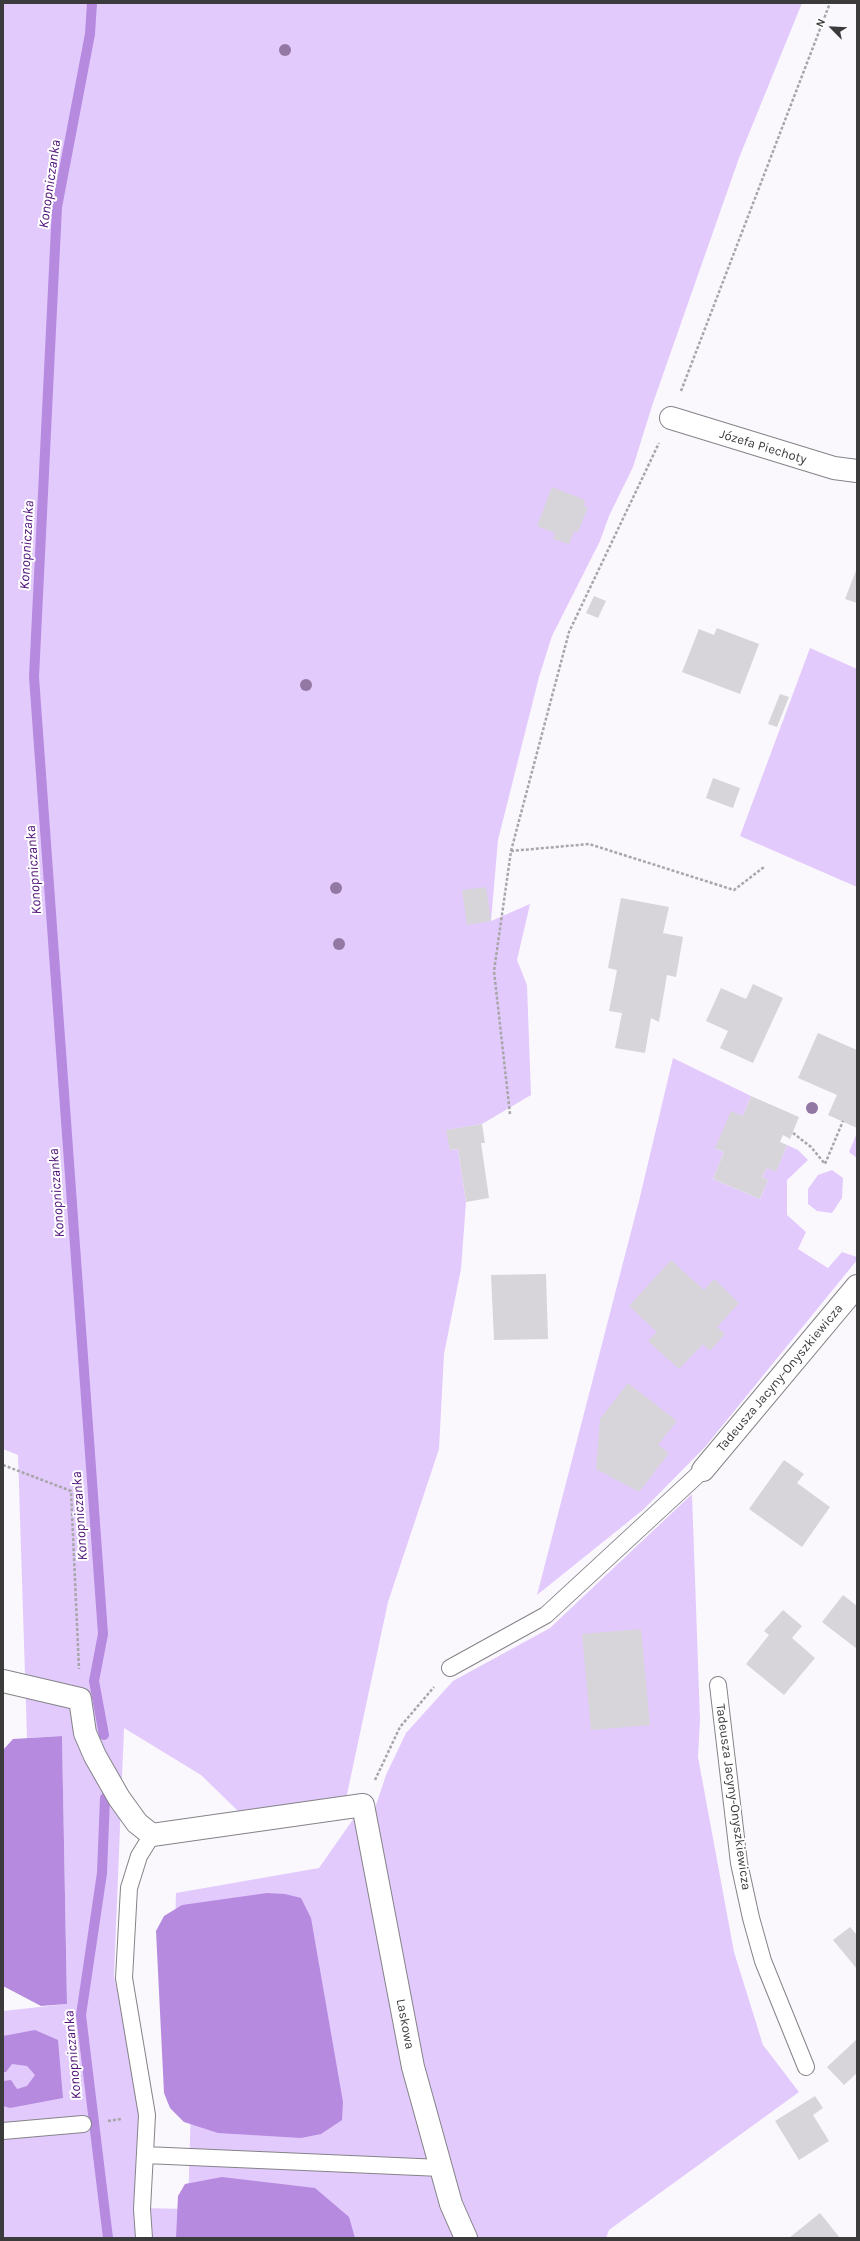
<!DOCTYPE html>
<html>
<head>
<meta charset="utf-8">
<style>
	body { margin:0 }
	#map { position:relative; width:860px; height:2241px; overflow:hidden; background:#faf8fc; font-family:Karla,sans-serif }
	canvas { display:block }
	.frame { position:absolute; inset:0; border:4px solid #3b3b3c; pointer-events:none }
	.north { position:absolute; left:812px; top:8px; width:40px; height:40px; -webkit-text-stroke:3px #fff; paint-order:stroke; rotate:294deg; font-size:11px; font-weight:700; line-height:16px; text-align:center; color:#3b3b3c }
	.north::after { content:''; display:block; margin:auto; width:14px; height:18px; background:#3b3b3c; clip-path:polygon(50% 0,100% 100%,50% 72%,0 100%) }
</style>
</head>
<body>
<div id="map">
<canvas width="860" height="2241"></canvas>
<div class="frame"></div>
<div class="north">N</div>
</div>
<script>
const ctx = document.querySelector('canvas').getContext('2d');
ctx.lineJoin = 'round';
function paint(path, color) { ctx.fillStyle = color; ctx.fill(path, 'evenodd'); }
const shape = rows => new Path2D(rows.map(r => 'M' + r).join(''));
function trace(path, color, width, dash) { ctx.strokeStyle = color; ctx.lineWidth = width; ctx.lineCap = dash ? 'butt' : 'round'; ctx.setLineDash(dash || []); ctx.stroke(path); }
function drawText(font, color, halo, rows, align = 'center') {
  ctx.font = font + ' Karla,sans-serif'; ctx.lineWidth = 4; ctx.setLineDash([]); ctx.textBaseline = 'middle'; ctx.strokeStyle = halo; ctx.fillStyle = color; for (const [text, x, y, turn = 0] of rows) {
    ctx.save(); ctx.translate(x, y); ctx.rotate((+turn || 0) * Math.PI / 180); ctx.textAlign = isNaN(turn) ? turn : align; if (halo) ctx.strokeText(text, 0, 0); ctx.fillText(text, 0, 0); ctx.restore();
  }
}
paint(shape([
	[3,3,802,3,739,158,653,403,633,467,609,516,600,541,552,636,539,677,498,840,491,921,530,904,517,960,527,985,531,1095,482,1124,447,1130,450,1150,458,1149,466,1202,461,1269,444,1354,439,1449,388,1602,346,1799,238,1811,201,1775,124,1728,114,1976,144,2102,142,2208,188,2209,192,2068,174,1965,176,1893,319,1868,363,1805,368,1829,386,1775,406,1733,453,1681,550,1628,692,1494,700,1720,698,1757,734,1952,763,2045,799,2092,609,2230,606,2238,3,2238,3,2011,67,2004,62,1736,27,1738,18,1455,3,1449],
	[810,648,857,669,857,887,740,836],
	[673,1058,751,1096,743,1116,715,1148,724,1152,713,1179,760,1199,768,1180,762,1177,767,1168,776,1171,787,1145,798,1150,808,1160,787,1180,787,1215,806,1232,798,1249,828,1268,842,1252,857,1257,857,1260,705,1447,644,1509,537,1595,639,1201],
	[857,1133,857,1158,849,1152],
	[832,1170,843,1178,842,1198,832,1213,817,1211,808,1204,808,1189,818,1175]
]), '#e3cafd');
paint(shape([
	[62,1736,67,2004,41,2006,3,1986,3,1750,13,1739],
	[267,1893,285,1894,301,1898,311,1918,343,2102,342,2120,321,2134,301,2138,218,2133,184,2122,170,2108,164,2093,156,1931,164,1916,182,1905],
	[35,2030,58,2040,63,2098,10,2108,3,2106,3,2081,11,2080,17,2089,27,2086,35,2075,27,2066,12,2064,6,2072,3,2072,3,2036],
	[222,2177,315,2188,349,2217,355,2238,176,2238,178,2196,185,2184]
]), '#b68adf');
trace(shape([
	[92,3,90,34,57,207,34,677,103,1634,94,1681,104,1735],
	[105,1798,102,1873,81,2015,108,2238]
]), '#b68adf', 10);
paint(shape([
	[552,487,585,500,584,506,588,507,578,532,574,531,569,544,553,539,555,533,537,526],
	[857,568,857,603,845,599],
	[594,596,606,601,598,618,586,613],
	[717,628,759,644,740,694,682,672,699,629,714,635],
	[780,694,789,697,777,727,768,724],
	[713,778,740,788,733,808,706,798],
	[486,887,491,921,467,925,462,890],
	[621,898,669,907,663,933,683,937,676,977,667,975,659,1022,651,1018,645,1053,615,1048,622,1013,609,1011,617,970,608,968],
	[753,984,783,998,753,1063,720,1048,728,1031,706,1021,721,988,746,999],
	[818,1033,857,1050,857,1128,828,1115,837,1095,798,1078],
	[751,1096,799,1117,790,1139,783,1135,780,1142,787,1145,776,1172,767,1168,762,1177,768,1180,760,1199,713,1179,724,1152,715,1148,731,1111,743,1116],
	[482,1124,485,1143,481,1143,489,1198,466,1202,458,1149,450,1150,446,1130],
	[671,1260,704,1290,714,1279,739,1303,717,1327,725,1334,710,1351,703,1344,679,1369,648,1341,657,1332,629,1306],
	[546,1274,548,1339,494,1340,491,1275],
	[628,1383,677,1421,658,1445,669,1453,639,1492,596,1469,600,1419],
	[784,1460,804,1474,797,1483,830,1507,802,1547,749,1509],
	[843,1595,857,1606,857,1649,822,1622],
	[783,1610,802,1626,792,1638,815,1658,784,1695,746,1664,769,1635,764,1631],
	[641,1629,650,1725,591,1730,582,1634],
	[850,1927,857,1935,857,1969,833,1940],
	[857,2039,857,2073,844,2085,827,2067],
	[815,2096,823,2108,813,2115,829,2141,799,2160,775,2121],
	[820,2213,840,2238,789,2238]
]), '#d7d5d9');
const service = shape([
	[450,1668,546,1615,703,1470],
	[718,1685,739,1863,751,1918,763,1961,806,2067],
	[3,2131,83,2124],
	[145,2155,441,2168],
	[144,2238,142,2209,147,2115,124,1978,129,1888,139,1856,152,1835]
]);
const minor = shape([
	[671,418,834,468,857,471],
	[703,1470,857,1286],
	[3,1681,80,1699,85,1733,95,1756,119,1798,137,1823,152,1835,363,1805,413,2067,451,2204,466,2238]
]);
trace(service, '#858388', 18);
trace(minor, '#858388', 24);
trace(shape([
	[681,391,830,3],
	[511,851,569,632,659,443],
	[510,1114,494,971,511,851,589,844,734,890,764,867],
	[793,1133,811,1147,825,1164,843,1121],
	[3,1465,71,1491,79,1669],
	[375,1780,400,1727,434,1687],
	[108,2121,121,2119]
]), '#a7a6a9', 2.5, [3, 2]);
trace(service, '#fff', 16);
trace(minor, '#fff', 22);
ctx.fillStyle = '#9278a3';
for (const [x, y] of [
	[285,50],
	[306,685],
	[336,888],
	[339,944],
	[812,1108]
]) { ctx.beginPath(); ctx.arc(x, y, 6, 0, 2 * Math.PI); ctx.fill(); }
drawText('13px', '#3b3b3c', '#fff', [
	["Józefa Piechoty",763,447,17],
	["Tadeusza Jacyny-Onyszkiewicza",780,1378,-50],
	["Tadeusza Jacyny-Onyszkiewicza",733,1797,82],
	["Laskowa",405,2024,79]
]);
drawText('italic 14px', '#4f1178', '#fff', [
	["Konopniczanka",50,184,-82],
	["Konopniczanka",27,545,-87],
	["Konopniczanka",34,870,-94],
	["Konopniczanka",57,1193,-94],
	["Konopniczanka",80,1516,-94],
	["Konopniczanka",73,2055,-95]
]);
</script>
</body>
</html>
